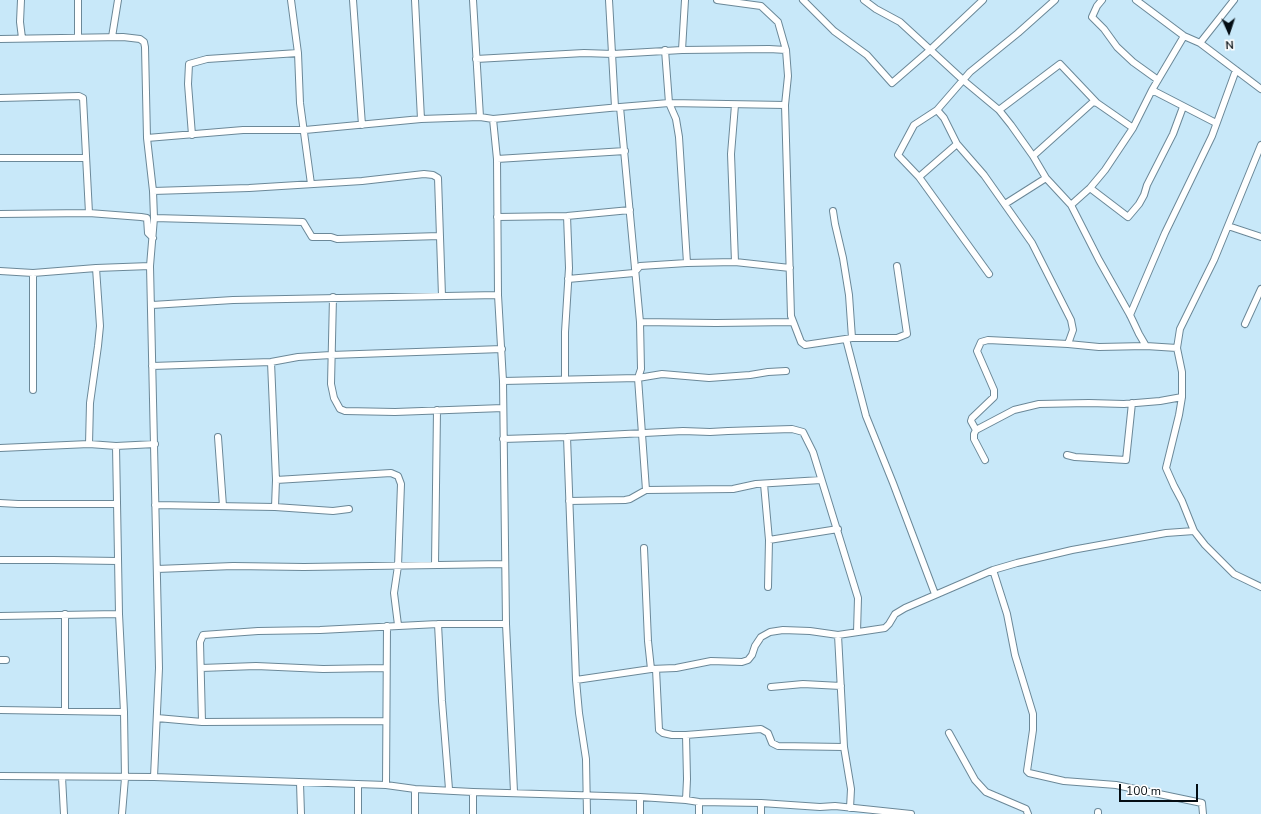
<!DOCTYPE html>
<html>
<head>
<meta charset="utf-8">
<style>
	body { margin:0 }
	#map { position:relative; width:1261px; height:814px; overflow:hidden; background:#c8e8f9; font-family:"Nunito Sans",sans-serif }
	canvas { display:block }
	.north { position:absolute; left:1209px; top:12px; width:40px; height:40px; -webkit-text-stroke:3px #fff; paint-order:stroke; rotate:177deg; font-size:11px; font-weight:700; line-height:16px; text-align:center; color:#040d13 }
	.north::after { content:''; display:block; margin:auto; width:14px; height:18px; background:#040d13; clip-path:polygon(50% 0,100% 100%,50% 72%,0 100%) }
	.scale { position:absolute; left:1119px; top:784px; width:79px; height:18px; box-sizing:border-box; border:2px solid #040d13; border-top:0; padding-left:5px; font-size:12px; line-height:14px; white-space:nowrap; color:#040d13; -webkit-text-stroke:3px #fff; paint-order:stroke }
</style>
</head>
<body>
<div id="map">
<canvas width="1261" height="814"></canvas>
<div class="north">N</div>
<div class="scale">100 m</div>
</div>
<script>
const ctx = document.querySelector('canvas').getContext('2d');
ctx.lineJoin = 'round';
const shape = rows => new Path2D(rows.map(r => 'M' + r).join(''));
function trace(path, color, width, dash) { ctx.strokeStyle = color; ctx.lineWidth = width; ctx.lineCap = dash ? 'butt' : 'round'; ctx.setLineDash(dash || []); ctx.stroke(path); }
const street = shape([
	[21,0,20,22,22,38],
	[78,0,78,37],
	[291,0,298,53,300,103,311,184],
	[353,0,362,125],
	[415,0,421,119],
	[473,0,480,117],
	[609,0,615,107],
	[717,0,761,6,778,22,786,50,788,76,785,105,791,316,801,342,805,345,852,338,897,338,907,334,897,266],
	[803,0,834,31,867,55,892,83,930,50,983,0],
	[864,0,876,9,900,22,963,80,999,110,1011,125,1033,156,1046,178,1071,205,1099,260,1130,315,1139,334,1146,346],
	[1102,0,1097,6,1092,17,1104,29,1117,47,1133,62,1158,80],
	[1136,0,1184,36,1200,43,1261,89],
	[112,37,118,0],
	[0,39,123,37,140,39,144,42,145,47,147,138,153,191,154,218,150,266,159,668,154,777],
	[1200,43,1234,0],
	[665,50,669,103,676,119,679,137,687,263],
	[682,50,685,0],
	[476,59,584,53,613,54,682,50,769,49,786,50],
	[1152,90,1216,123],
	[0,98,79,96,83,98,89,213],
	[735,105,731,154,735,262],
	[620,107,640,322,641,369,638,378,646,490],
	[937,110,944,118,957,144,984,175,1032,243,1071,320,1073,330,1068,344],
	[999,110,1060,64,1097,103],
	[493,119,497,159,498,295,503,381,506,624,514,792],
	[192,135,188,84,189,64,207,59,298,53],
	[147,138,243,130,305,130,421,119,480,117,493,119,620,107,669,103,785,105],
	[1261,145,1214,260,1180,329,1177,348,1182,372,1182,397,1179,415,1166,468,1174,486,1182,501,1194,531,1205,545,1234,574,1261,587],
	[1033,156,1093,102,1097,103,1133,128],
	[0,158,85,158],
	[497,159,625,151],
	[919,177,957,144],
	[1090,188,1128,217,1139,204,1144,195,1147,185,1173,134,1183,107],
	[153,191,249,188,362,181,424,174,433,175,438,178,442,296],
	[1005,204,1046,178],
	[1071,205,1090,188,1105,170,1133,128,1152,90,1184,36],
	[833,211,835,224,843,258,849,295,852,338],
	[0,214,89,213,141,217,147,218,148,233,153,238],
	[497,217,567,216,630,210],
	[154,218,303,222,312,237,331,237,337,239,440,236],
	[1228,226,1261,237],
	[0,271,33,273,96,268,150,266],
	[989,274,919,177,898,155,914,125,937,110,970,72,1018,33,1055,0],
	[568,279,634,273,640,266,687,263,735,262,790,268],
	[333,297,331,384,334,398,340,409,345,411,395,412,503,408],
	[152,305,233,300,498,295],
	[1130,315,1165,233,1212,136,1236,70],
	[640,322,716,323,793,322],
	[1245,324,1261,289],
	[846,339,866,416,893,483,935,594],
	[271,362,276,480,275,507],
	[152,366,271,362,298,357,331,355,502,349],
	[565,379,565,332,569,268,567,216],
	[503,381,638,378,662,374,709,378,750,375,768,372,786,371],
	[33,390,33,273],
	[976,430,971,421,972,418,994,397,994,390,977,351,981,342,988,340,1068,344,1099,347,1146,346,1177,348],
	[218,437,223,506],
	[567,437,576,680,579,713,586,759,587,814],
	[503,439,567,437,683,431,710,432,728,431,792,429,803,432,813,452,858,598,857,632],
	[89,444,90,403,98,346,100,326,96,268],
	[116,446,119,614,124,712,125,778,122,814],
	[0,448,89,444,116,446,155,444],
	[1067,455,1075,457,1126,460,1132,403],
	[985,460,974,439,974,434,976,430,1014,410,1039,404,1089,403,1124,404,1160,401,1182,397],
	[276,480,391,473,398,476,401,484,398,566,394,593,398,625],
	[764,484,769,540,768,587],
	[569,501,625,500,630,499,646,490,733,489,756,484,821,480],
	[0,503,18,504,117,504],
	[155,505,275,507,333,511,349,509],
	[769,540,838,529],
	[644,548,648,641,651,669],
	[0,560,53,560,118,561],
	[435,565,437,410],
	[157,569,233,566,304,567,505,564],
	[993,570,1007,614,1015,655,1033,714,1033,730,1027,771,1029,773,1064,781,1116,785,1202,803,1203,814],
	[65,614,65,710],
	[0,616,119,614],
	[438,624,442,701,449,789],
	[838,635,844,747,851,789,850,808],
	[0,660,6,660],
	[201,668,256,666,323,669,386,668],
	[656,669,659,730,663,733,672,735,686,735,761,729,768,733,772,743,778,746,844,747],
	[576,680,651,669,676,668,711,661,742,662,748,660,752,655,755,646,761,637,770,632,783,630,810,631,838,635,885,628,889,624,895,614,905,608,993,570,1017,563,1072,550,1166,533,1194,531],
	[771,687,803,684,841,686],
	[0,710,124,712],
	[157,718,202,722,386,721],
	[202,722,200,642,203,635,258,631,320,630,438,624,506,624],
	[949,733,975,780,986,792,1026,809,1028,814],
	[0,776,154,777,386,785,415,789,473,792,640,797,686,800,699,802,761,803,820,807,835,806,911,814],
	[62,777,64,814],
	[300,783,301,814],
	[386,785,387,626],
	[473,792,473,814],
	[640,797,640,814],
	[686,800,687,779,686,735],
	[358,814,358,784],
	[415,814,415,789],
	[699,814,699,802],
	[761,814,761,803],
	[1098,814,1098,812]
]);
trace(street, '#6b8898', 8);
trace(street, '#fff', 6);
</script>
</body>
</html>
